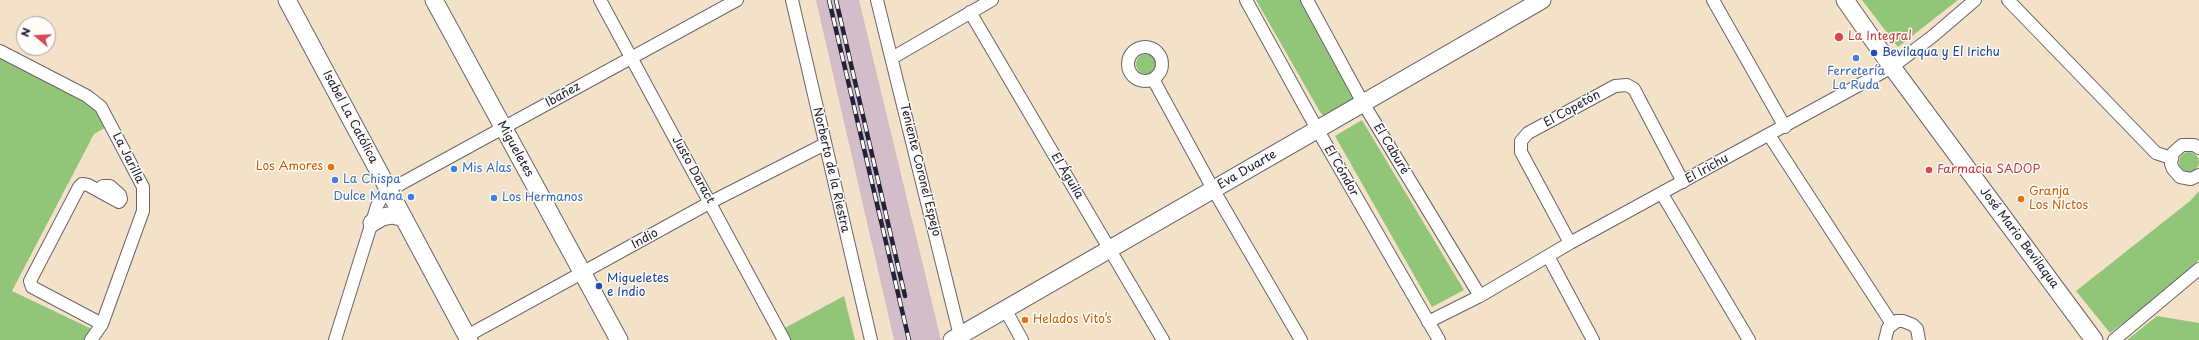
<!DOCTYPE html>
<html>
<head>
<meta charset="utf-8">
<style>
	body { margin:0 }
	#map { position:relative; width:2199px; height:340px; overflow:hidden; background:#f3e2c7; font-family:"Playpen Sans",sans-serif }
	canvas { display:block }
	.north { position:absolute; left:16px; top:16px; width:40px; height:40px; box-sizing:border-box; background:#fdfcf7; border:1px solid #a5a5ac; border-radius:50%; rotate:289deg; font-size:11px; font-weight:700; line-height:16px; text-align:center; color:#22223b }
	.north::after { content:''; display:block; margin:auto; width:14px; height:18px; background:#d1495b; clip-path:polygon(50% 0,100% 100%,50% 72%,0 100%) }
</style>
</head>
<body>
<div id="map">
<canvas width="2199" height="340"></canvas>
<div class="north">N</div>
</div>
<script>
const ctx = document.querySelector('canvas').getContext('2d');
ctx.lineJoin = 'round';
function paint(path, color) { ctx.fillStyle = color; ctx.fill(path, 'evenodd'); }
const shape = rows => new Path2D(rows.map(r => 'M' + r).join(''));
function trace(path, color, width, dash) { ctx.strokeStyle = color; ctx.lineWidth = width; ctx.lineCap = dash ? 'butt' : 'round'; ctx.setLineDash(dash || []); ctx.stroke(path); }
function drawText(font, color, halo, rows, align = 'center') {
  ctx.font = font + ' "Playpen Sans",sans-serif'; ctx.lineWidth = 3; ctx.setLineDash([]); ctx.textBaseline = 'middle'; ctx.strokeStyle = halo; ctx.fillStyle = color; for (const [text, x, y, turn = 0] of rows) {
    ctx.save(); ctx.translate(x, y); ctx.rotate((+turn || 0) * Math.PI / 180); ctx.textAlign = isNaN(turn) ? turn : align; if (halo) ctx.strokeText(text, 0, 0); ctx.fillText(text, 0, 0); ctx.restore();
  }
}
paint(shape([
	[816,0,859,0,941,340,894,340]
]), '#d2bdc8');
paint(shape([
	[1256,0,1303,0,1354,95,1350,103,1327,116,1323,115,1320,112],
	[1862,0,1958,0,1898,47],
	'1136 64a10 10 0 1 1 20 0a10 10 0 1 1-20 0Z',
	[0,56,90,103,104,119,108,126,94,134,12,291,92,329,85,340,0,340],
	[1362,120,1464,290,1432,307,1335,136],
	'2179 162a10 10 0 1 1 20 0a10 10 0 1 1-20 0Z',
	[2199,191,2199,260,2157,298,2110,333,2076,291,2190,201],
	[844,296,855,340,789,340,783,329],
	[2157,316,2199,323,2199,340,2127,340]
]), '#91c678');
const street = shape([
	[600,0,784,340],
	[792,0,871,340],
	[877,0,961,340],
	[1246,0,1317,129,1439,340],
	[1307,0,1363,103,1480,296],
	[1713,0,1785,127],
	[2008,0,2156,153,2171,158],
	[970,12,1163,340],
	'1128 64a17 17 0 1 1 34 0a17 17 0 1 1-34 0Z',
	[0,51,87,96,101,107,143,187,143,211,102,324,91,340],
	[892,58,992,0],
	[1153,79,1213,189,1301,340],
	[1769,135,1892,324],
	[2199,148,2194,145,2182,145,2173,153,2171,164,2173,169,2180,177,2191,179,2199,175],
	[98,190,103,186,110,186,120,195,121,199,119,202,88,185,82,184,79,187,30,281,32,287,102,324],
	[1662,194,1749,340],
	[1570,243,1521,152,1521,141,1528,133,1615,86,1627,85,1634,89,1683,182],
	[1548,256,1593,340],
	[1005,309,1022,340],
	[1428,322,1480,296,1570,243,1892,67,1933,36,1975,0],
	[467,336,711,202,825,144],
	[335,340,377,206,384,193,737,0],
	[1885,340,1888,328,1897,321,1903,321,1913,325,1917,329,1919,340],
	[2114,340,2199,269]
]);
const secondary = shape([
	[287,0,469,340],
	[434,0,619,340],
	[1845,0,1892,67,2094,340],
	[372,223,382,217,393,215,404,218],
	[952,340,1542,0]
]);
trace(street, '#6b656c', 14);
trace(secondary, '#6b656c', 19);
trace(street, '#fff', 12);
trace(secondary, '#fff', 17);
const rail = shape([
	[829,0,909,340],
	[836,0,905,296]
]);
trace(rail, '#22223b', 4.5);
trace(rail, '#fdfcf7', 3, [9]);
for (const [x, y, r, color] of [
	[1839,37,5,"#e0444e"],
	[1874,53,4,"#1a4fb4"],
	[1856,58,4,"#3f7fe0"],
	[331,167,4,"#e8710a"],
	[454,169,4,"#3f7fe0"],
	[1929,170,4,"#e0444e"],
	[335,180,4,"#3f7fe0"],
	[411,197,4,"#3f7fe0"],
	[494,198,4,"#3f7fe0"],
	[2021,199,4,"#e8710a"],
	[599,286,4,"#1a4fb4"],
	[1025,320,4,"#e8710a"]
]) { const dot = new Path2D(); dot.arc(x, y, r, 0, 2 * Math.PI); ctx.fillStyle = color; ctx.fill(dot); trace(dot, '#fdfcf7', 1.5); }
drawText('12px', '#be3a42', '#fdfcf7', [
	["La Integral",1848,37],
	["Farmacia SADOP",1937,170]
], 'left');
drawText('12px', '#164399', '#fdfcf7', [
	["Bevilaqua y El Irichu",1882,53],
	["Migueletes",607,279],
	["e Indio",607,293]
], 'left');
drawText('12px', '#366cbe', '#fdfcf7', [
	["Ferretería",1856,72,"center"],
	["La Ruda",1856,86,"center"],
	["Mis Alas",462,169],
	["La Chispa",343,180],
	["Dulce Maná",403,197,"right"],
	["Los Hermanos",502,198]
], 'left');
drawText('12px', '#22223b', '#fdfcf7', [
	["Ibañez",563,95,-29],
	["El Copetón",1572,109,-29],
	["Isabel La Católica",350,117,62],
	["Migueletes",515,149,61],
	["El Caburé",1391,149,59],
	["La Jarilla",128,158,63],
	["El Irichu",1707,169,-29],
	["Justo Daract",693,170,61],
	["Norberto de la Riestra",831,170,77],
	["Teniente Coronel Espejo",920,170,76],
	["Eva Duarte",1247,170,-30],
	["El Cóndor",1341,171,60],
	["El Águila",1067,176,59],
	["José Mario Bevilaqua",2019,238,53],
	["Indio",645,239,-29]
]);
drawText('12px', '#c56008', '#fdfcf7', [
	["Los Amores",323,167,"right"],
	["Granja",2029,192],
	["Los NIctos",2029,206],
	["Helados Vito’s",1033,320]
], 'left');
</script>
</body>
</html>
